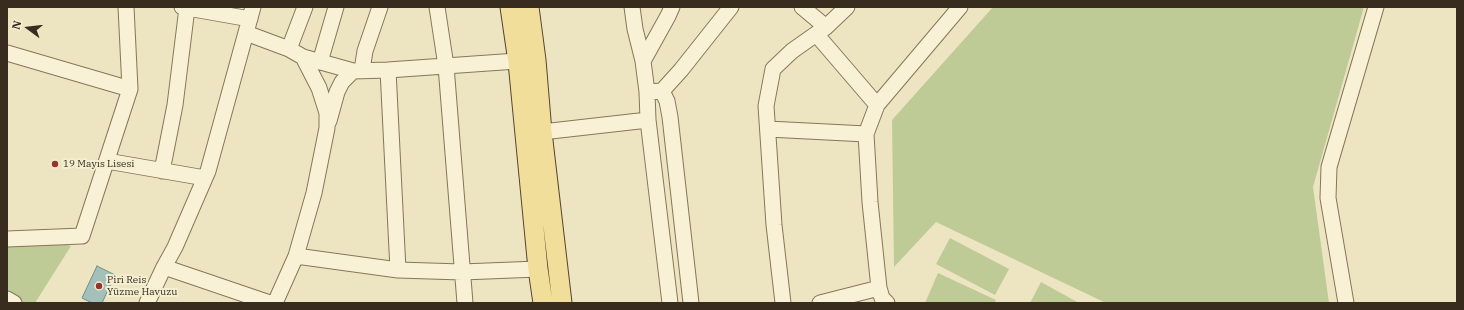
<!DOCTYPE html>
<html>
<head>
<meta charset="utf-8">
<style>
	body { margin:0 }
	#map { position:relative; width:1464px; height:310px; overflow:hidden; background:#ede5c2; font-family:"IBM Plex Serif",serif }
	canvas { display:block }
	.frame { position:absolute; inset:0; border:8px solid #372c1d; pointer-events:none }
	.north { position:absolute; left:8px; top:8px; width:40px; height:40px; -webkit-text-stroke:3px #f5eed1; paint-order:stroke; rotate:285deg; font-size:11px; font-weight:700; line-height:16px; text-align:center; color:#372c1d }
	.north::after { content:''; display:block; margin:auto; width:14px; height:18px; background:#372c1d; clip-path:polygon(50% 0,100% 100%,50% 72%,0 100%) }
</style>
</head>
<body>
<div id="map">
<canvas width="1464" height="310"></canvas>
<div class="frame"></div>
<div class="north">N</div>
</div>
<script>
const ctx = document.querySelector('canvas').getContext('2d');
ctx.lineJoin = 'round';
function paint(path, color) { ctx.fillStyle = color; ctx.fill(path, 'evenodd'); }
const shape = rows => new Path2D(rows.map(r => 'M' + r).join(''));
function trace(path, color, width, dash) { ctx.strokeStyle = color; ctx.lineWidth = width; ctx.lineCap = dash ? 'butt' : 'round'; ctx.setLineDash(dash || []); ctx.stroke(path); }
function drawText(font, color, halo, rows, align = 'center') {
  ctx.font = font + ' "IBM Plex Serif",serif'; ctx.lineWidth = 4; ctx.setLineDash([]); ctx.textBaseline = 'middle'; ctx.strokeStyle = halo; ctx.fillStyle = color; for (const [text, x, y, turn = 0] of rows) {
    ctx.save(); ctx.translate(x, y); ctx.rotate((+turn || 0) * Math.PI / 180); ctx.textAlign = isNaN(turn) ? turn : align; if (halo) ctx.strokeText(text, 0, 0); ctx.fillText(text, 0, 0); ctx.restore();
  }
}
paint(shape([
	[993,7,1364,7,1313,187,1329,303,1106,303,936,222,894,267,892,120],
	[950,238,1009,269,995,295,936,264],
	[58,242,71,246,35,303,22,303,7,294,7,244],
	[938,273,996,300,994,303,925,303],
	[1041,282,1079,303,1030,303]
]), '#bfcb96');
const water = shape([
	[97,266,115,275,102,303,92,303,82,298,97,266]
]);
paint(water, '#a4c0bb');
trace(water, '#6b8e89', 1);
const minor = shape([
	[182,7,250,19],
	[437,7,446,66,465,303],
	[632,7,635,29,643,61,647,92],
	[802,7,826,27],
	[246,33,289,49,303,57,353,71,388,70,517,61],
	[816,34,877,105],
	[289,49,305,7],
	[7,53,130,89],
	[643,61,668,16,672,7],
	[320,62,336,7],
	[362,70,365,51,380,7],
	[388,70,398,270],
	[662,91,667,101,670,117,691,303],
	[329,121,337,92,342,82,353,71],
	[768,129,866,134],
	[542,132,648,120],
	[107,161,205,178],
	[162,171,175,105,187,8],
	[7,239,82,236,130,89,126,7],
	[296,256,398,270,462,272,538,269],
	[164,267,270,303],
	[879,288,870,202,866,134,877,105,960,7],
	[7,299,14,303],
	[147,303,164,267,175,247,208,171,253,7],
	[275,303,296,256,314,193,327,128,327,113,319,88,303,57],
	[670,303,648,120,647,92,662,91,681,70,731,7],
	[783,303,774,225,766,106,773,69,792,51,826,27,847,7],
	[820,303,879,288,882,298,887,303],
	[1346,303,1328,198,1329,167,1376,7]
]);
const major = shape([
	[510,7,518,62,538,269,543,303],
	[529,7,536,60,542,132,562,303]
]);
trace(minor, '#877659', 17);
trace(major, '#55442e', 21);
trace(minor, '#f8f1d5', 15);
trace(major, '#f0de9a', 19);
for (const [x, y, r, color] of [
	[55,164,4,"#95342a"],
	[99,286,4,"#95342a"]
]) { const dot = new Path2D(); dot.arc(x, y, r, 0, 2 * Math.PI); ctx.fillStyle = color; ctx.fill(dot); trace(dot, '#f5eed1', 1.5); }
drawText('10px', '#372c1d', '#f5eed1', [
	["19 Mayıs Lisesi",63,164],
	["Piri Reis",107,280],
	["Yüzme Havuzu",107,292]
], 'left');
</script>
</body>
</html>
